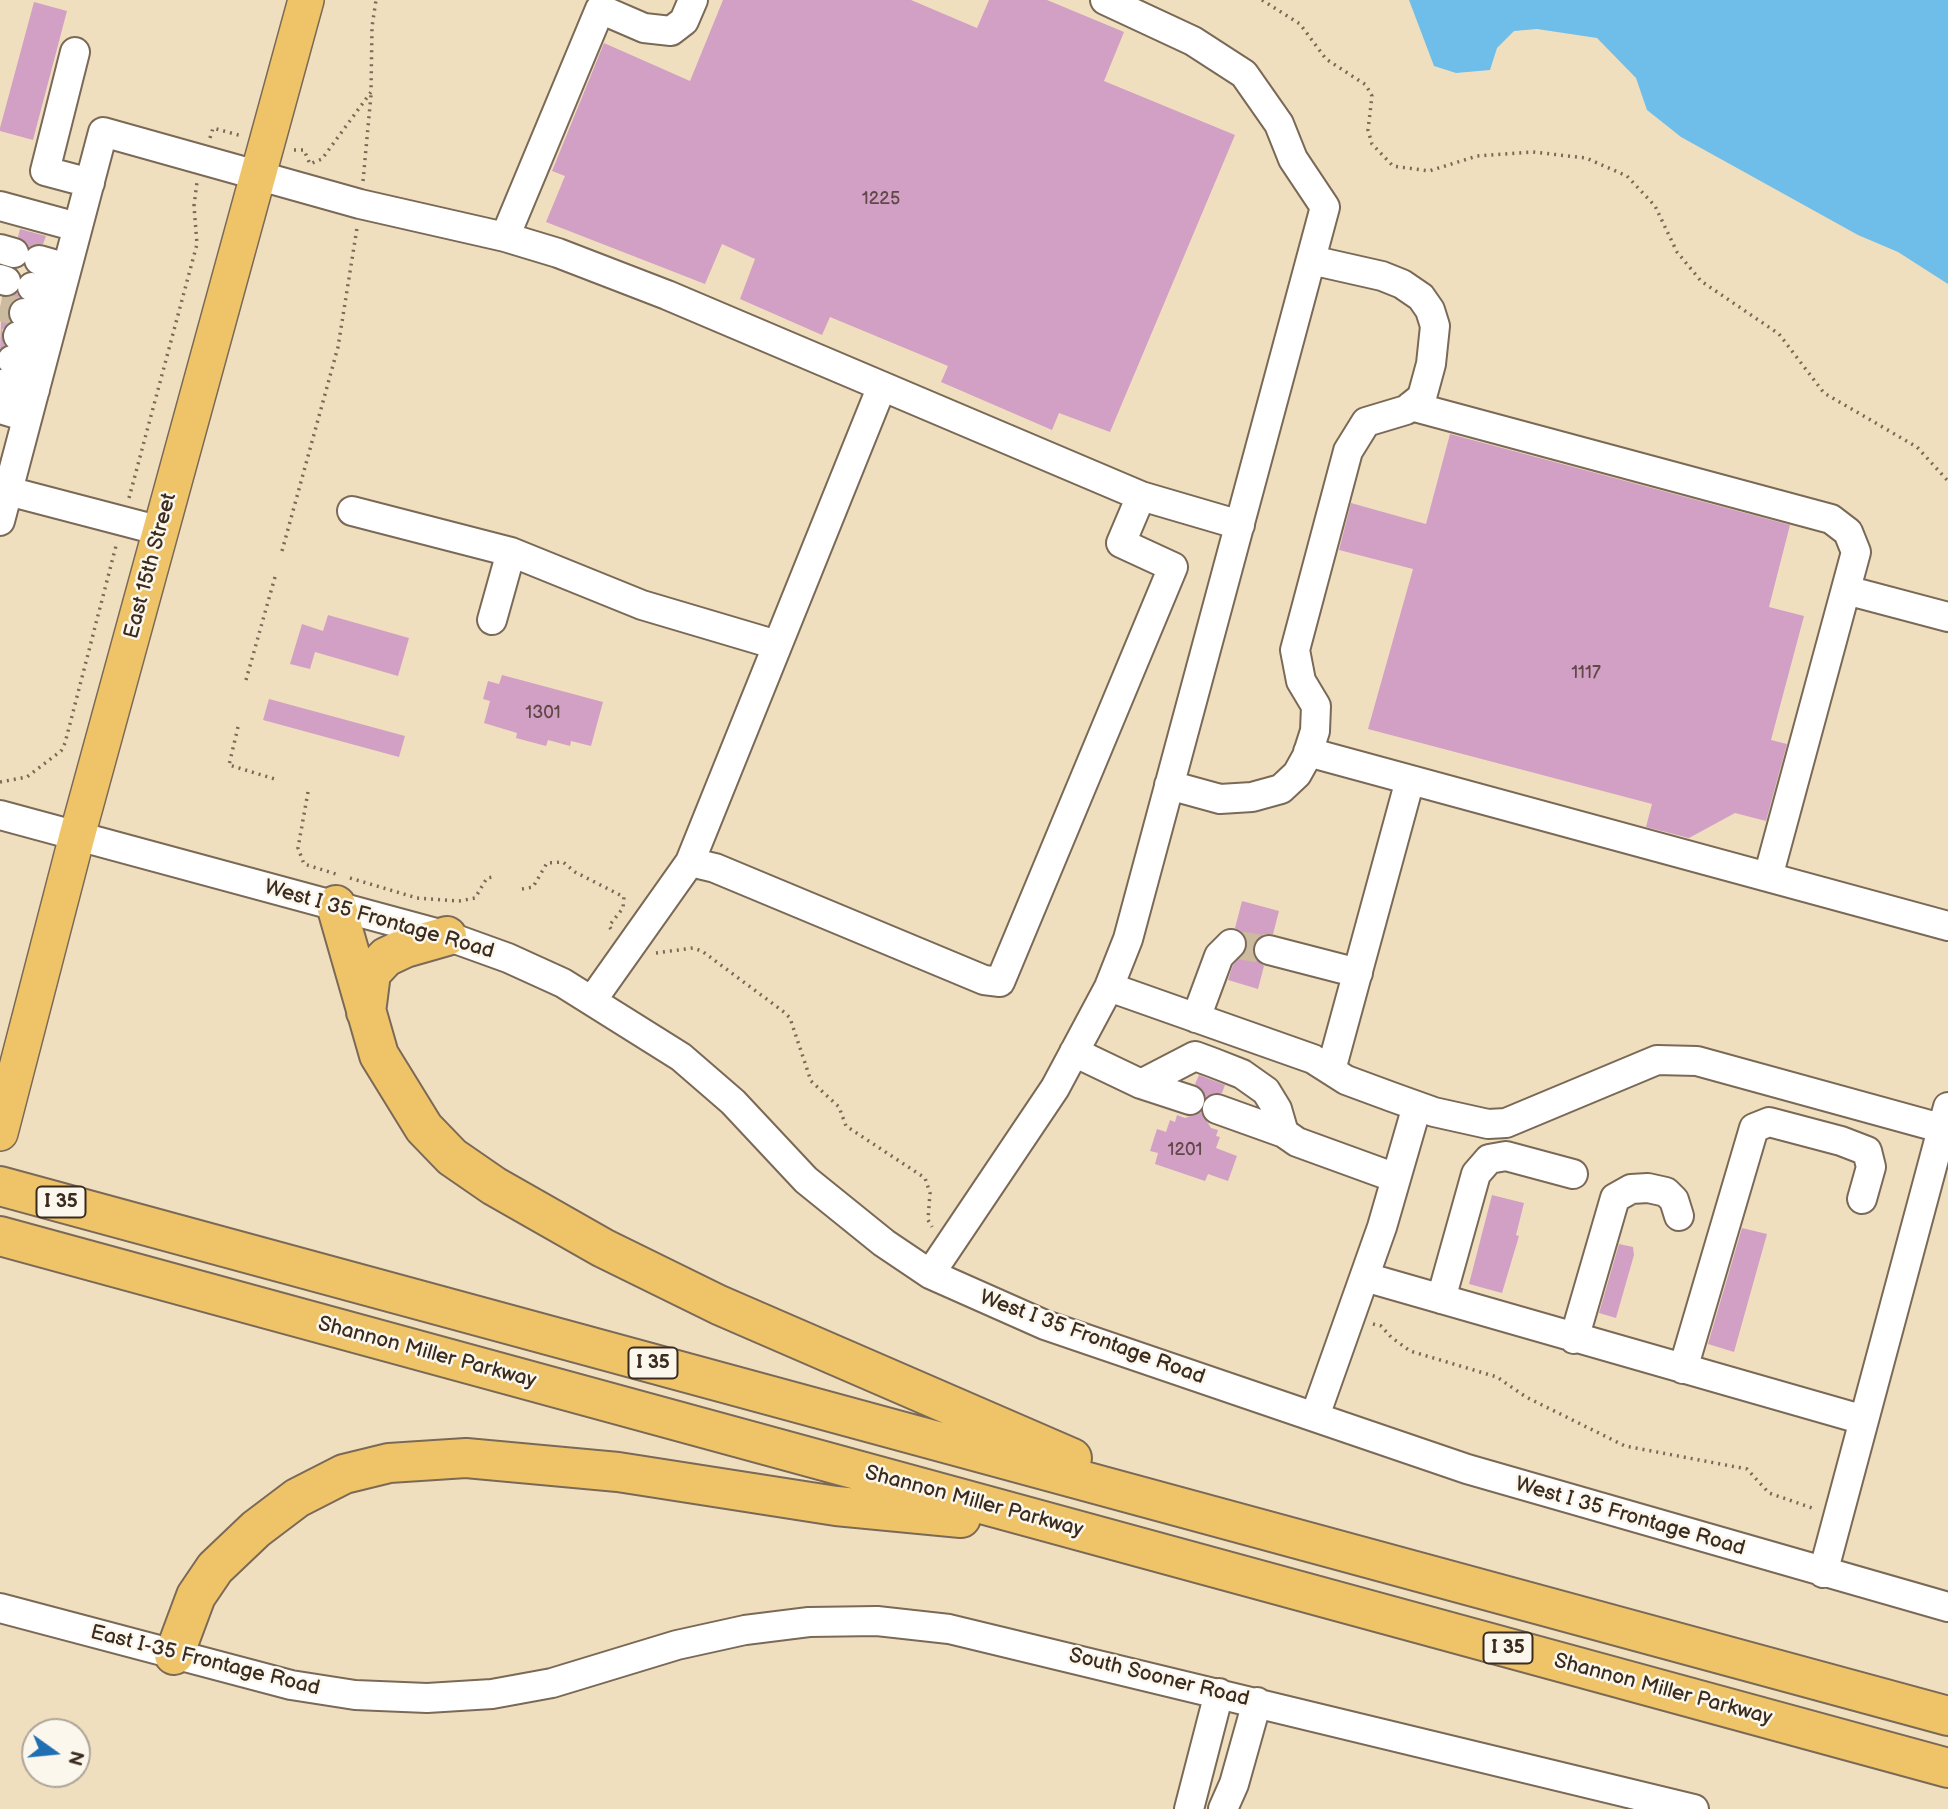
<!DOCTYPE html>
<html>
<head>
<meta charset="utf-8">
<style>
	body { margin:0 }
	#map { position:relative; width:1948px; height:1809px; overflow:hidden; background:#f0dfbf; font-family:"Balsamiq Sans",sans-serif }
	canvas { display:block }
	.north { position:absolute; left:21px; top:1718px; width:70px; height:70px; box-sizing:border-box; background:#fbf7ec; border:2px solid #aea59a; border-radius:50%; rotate:105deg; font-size:19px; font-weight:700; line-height:28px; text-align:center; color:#3b2a1e }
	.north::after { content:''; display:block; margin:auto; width:24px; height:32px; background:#1f6fb2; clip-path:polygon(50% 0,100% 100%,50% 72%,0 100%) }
</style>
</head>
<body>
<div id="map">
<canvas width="1948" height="1809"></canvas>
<div class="north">N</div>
</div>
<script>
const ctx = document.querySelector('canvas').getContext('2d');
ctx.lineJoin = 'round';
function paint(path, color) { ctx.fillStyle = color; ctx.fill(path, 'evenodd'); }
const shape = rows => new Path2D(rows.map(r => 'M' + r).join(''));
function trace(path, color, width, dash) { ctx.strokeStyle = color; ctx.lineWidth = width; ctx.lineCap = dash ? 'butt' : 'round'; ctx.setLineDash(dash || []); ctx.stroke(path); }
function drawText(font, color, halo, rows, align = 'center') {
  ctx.font = font + ' "Balsamiq Sans",sans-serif'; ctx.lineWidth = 5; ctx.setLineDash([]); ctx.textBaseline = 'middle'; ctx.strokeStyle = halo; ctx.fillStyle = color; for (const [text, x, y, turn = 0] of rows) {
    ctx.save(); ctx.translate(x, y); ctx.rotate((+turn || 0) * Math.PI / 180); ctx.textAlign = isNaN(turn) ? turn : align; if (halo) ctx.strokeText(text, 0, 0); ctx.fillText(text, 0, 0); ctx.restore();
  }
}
paint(shape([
	[1409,0,1948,0,1948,284,1898,252,1858,235,1681,137,1647,110,1636,78,1597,38,1537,29,1514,31,1497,48,1490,70,1456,73,1434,66]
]), '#6fbde9');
paint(shape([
	[723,0,911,0,977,28,989,0,1047,0,1124,32,1104,81,1235,135,1110,432,1059,413,1052,430,941,382,948,366,830,317,822,335,740,299,755,259,722,244,705,284,546,222,565,176,552,171,604,43,690,81],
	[34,2,67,11,33,140,0,131,0,128],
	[20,229,46,236,43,244,29,247,18,237],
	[17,293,19,297,8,309,10,322,2,330,5,346,0,349,2,297],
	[1450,434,1790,525,1769,607,1804,616,1771,740,1787,744,1766,821,1735,813,1689,838,1646,827,1652,804,1368,729,1413,569,1339,550,1351,503,1426,524],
	[328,615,409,638,398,676,315,652,310,669,290,664,302,624,323,631],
	[502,675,603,702,591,746,571,741,570,746,548,740,546,746,516,738,517,733,484,723,490,701,483,699,488,681,499,684],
	[269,699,405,736,399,757,263,720],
	[1242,901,1279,911,1273,934,1264,934,1253,945,1253,955,1264,966,1258,989,1228,980,1233,965,1247,948,1243,933,1235,928],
	[1199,1075,1225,1085,1222,1093,1206,1097,1195,1084],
	[1201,1112,1211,1128,1218,1130,1216,1136,1220,1137,1216,1148,1237,1156,1228,1181,1208,1174,1205,1181,1155,1164,1158,1153,1150,1151,1157,1129,1166,1132,1170,1120,1175,1122,1177,1115,1185,1118],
	[1492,1195,1524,1203,1516,1235,1519,1236,1502,1293,1469,1284],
	[1742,1228,1767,1234,1734,1352,1708,1344],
	[1619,1244,1633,1247,1634,1255,1616,1318,1599,1313]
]), '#d2a0c4');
trace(shape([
	[0,307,24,313],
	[1231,944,1269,950]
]), '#ccbb9f', 28, [28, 14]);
const minor = shape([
	[75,52,45,171,90,183],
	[0,206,77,227],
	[505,237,600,9,644,28,671,31,684,21,693,0],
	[0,249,14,253],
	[39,260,67,268],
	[0,279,6,281],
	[32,287,60,294],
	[24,313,53,319],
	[18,336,46,345],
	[12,360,40,368],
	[6,383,35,390],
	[1411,406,1831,519,1848,532,1856,552,1768,877],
	[0,409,27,417],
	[352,511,511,552,642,605,777,645],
	[0,521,8,491],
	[161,531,8,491,103,132,360,204,505,237,558,253,667,295,1141,496,1240,525],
	[1846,590,1948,617],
	[492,620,511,552],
	[1308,752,1948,926],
	[1169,785,1220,799,1252,797,1281,789,1297,774,1307,756,1315,731,1316,706,1301,681,1295,650,1348,451,1366,422,1406,410,1422,397,1431,364,1435,326,1430,310,1421,297,1402,284,1382,276,1311,260],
	[0,815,447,936,508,958,563,983,681,1057,733,1102,806,1180,884,1243,930,1274,1045,1325,1467,1469,1948,1607],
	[690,862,715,868,984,980,1000,982,1173,567,1121,543,1141,496],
	[1269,950,1358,973],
	[1109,987,1313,1059,1346,1080,1392,1097,1434,1112,1488,1124,1506,1123,1657,1060,1697,1061,1948,1130],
	[593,999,690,862,882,386],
	[1196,1018,1219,956,1231,944],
	[1074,1052,1141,1084,1195,1056,1214,1063,1242,1074,1266,1091,1277,1109,1284,1133,1297,1142,1396,1178],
	[1331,1070,1410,780],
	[1141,1084,1190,1100],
	[1217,1109,1284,1133],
	[930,1274,1055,1088,1109,987,1128,939,1325,207,1293,159,1279,124,1244,74,1193,41,1105,0],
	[1365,1277,1864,1420],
	[1441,1299,1476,1174,1489,1159,1506,1156,1573,1174],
	[1574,1339,1615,1198,1631,1189,1648,1188,1666,1192,1674,1200,1679,1216],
	[1683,1369,1754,1128,1769,1122,1841,1141,1867,1151,1871,1167,1862,1199],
	[1315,1416,1382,1227,1417,1106],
	[1823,1573,1948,1107],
	[0,1608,291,1685,355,1695,427,1698,492,1694,552,1683,677,1645,745,1630,809,1622,877,1621,949,1629,1694,1809],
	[1189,1809,1219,1693],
	[1223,1809,1234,1784,1257,1702]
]);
const major = shape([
	[0,1133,77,836,306,0]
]);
const highway = shape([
	[336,905,379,1055,424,1128,452,1157,494,1186,603,1248,719,1305,1072,1458],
	[366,1012,371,973,386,957,405,948,447,936],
	[0,1186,1948,1716],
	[0,1236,1948,1768],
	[174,1655,196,1596,215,1568,256,1529,297,1498,344,1474,389,1463,466,1458,618,1472,836,1506,961,1518]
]);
trace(minor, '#7a6956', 32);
trace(major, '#7a6956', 38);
trace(highway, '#7a6956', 42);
trace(shape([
	[1262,0,1300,24,1326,59,1366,85,1372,96,1368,130,1372,144,1393,166,1429,171,1477,156,1533,152,1586,158,1627,176,1655,206,1677,252,1701,281,1779,334,1824,393,1917,447,1948,481],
	[210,138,213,128,242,136],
	[294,150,304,150,310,164,322,159,371,92,372,27,376,0],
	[363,181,371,95],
	[129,498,197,244,194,206,197,182],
	[282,551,338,347,357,228],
	[246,680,275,577],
	[238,727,229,765,278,780],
	[0,782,27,777,61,751,65,743,117,542],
	[308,792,298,848,304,864,339,875],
	[350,878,417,898,459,901,475,898,487,878,493,877],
	[522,889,533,887,547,863,563,862,575,872,624,897,623,908,609,926,613,932],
	[656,953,693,948,702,951,784,1012,790,1018,811,1081,839,1107,846,1126,925,1178,930,1193,928,1220,932,1227],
	[1373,1324,1381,1326,1391,1337,1410,1351,1497,1377,1526,1397,1625,1446,1747,1469,1769,1493,1815,1509]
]), '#7a6956', 3.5, [2, 5]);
trace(minor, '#fff', 28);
trace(major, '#efc469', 35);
trace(highway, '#efc469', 38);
drawText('18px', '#614848', null, [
	["1225",881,199],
	["1117",1586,673],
	["1301",543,713],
	["1201",1185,1150]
]);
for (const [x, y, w] of [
	[61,1202,49],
	[653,1363,49],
	[1508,1648,49]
]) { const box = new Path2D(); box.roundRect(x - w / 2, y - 15.5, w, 31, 5); ctx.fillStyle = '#fbf7ec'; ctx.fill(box); trace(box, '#3b2a1e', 2); }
drawText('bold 19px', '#3b2a1e', null, [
	["I 35",61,1202],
	["I 35",653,1363],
	["I 35",1508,1648]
]);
drawText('21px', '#3b2a1e', '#fbf7ec', [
	["East 15th Street",151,566,-75],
	["West I 35 Frontage Road",379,920,16],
	["West I 35 Frontage Road",1092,1338,20],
	["Shannon Miller Parkway",427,1353,15],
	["Shannon Miller Parkway",974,1502,15],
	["West I 35 Frontage Road",1630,1517,16],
	["East I-35 Frontage Road",205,1661,14],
	["South Sooner Road",1159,1678,14],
	["Shannon Miller Parkway",1663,1690,15]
]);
</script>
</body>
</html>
